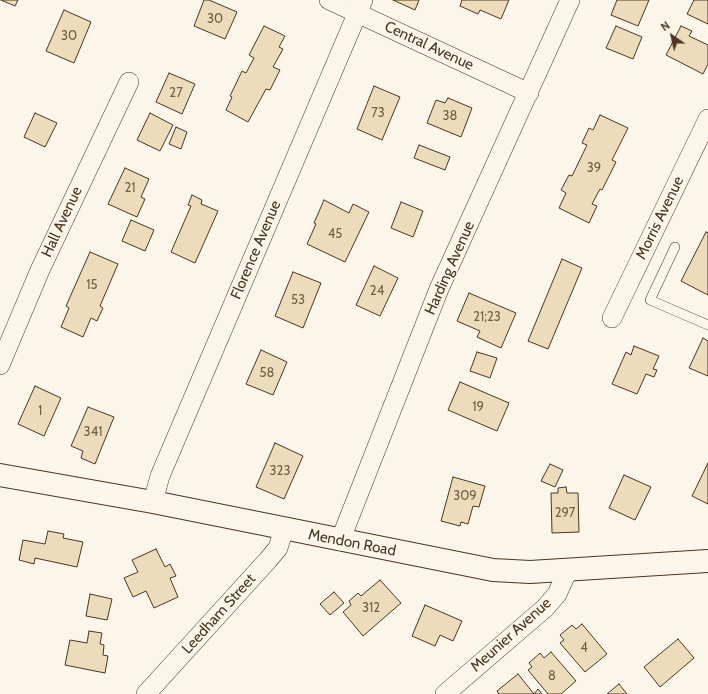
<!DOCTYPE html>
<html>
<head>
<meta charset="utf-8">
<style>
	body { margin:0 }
	#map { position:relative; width:708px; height:694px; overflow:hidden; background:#fbf6e9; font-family:Cabin,sans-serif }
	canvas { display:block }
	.north { position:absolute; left:652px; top:16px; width:40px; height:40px; -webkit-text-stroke:3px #fbf6e9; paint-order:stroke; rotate:326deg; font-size:11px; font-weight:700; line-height:16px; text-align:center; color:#4a3520 }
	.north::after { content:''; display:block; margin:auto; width:14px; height:18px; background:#4a3520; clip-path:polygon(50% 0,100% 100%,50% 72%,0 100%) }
</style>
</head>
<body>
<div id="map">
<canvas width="708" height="694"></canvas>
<div class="north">N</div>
</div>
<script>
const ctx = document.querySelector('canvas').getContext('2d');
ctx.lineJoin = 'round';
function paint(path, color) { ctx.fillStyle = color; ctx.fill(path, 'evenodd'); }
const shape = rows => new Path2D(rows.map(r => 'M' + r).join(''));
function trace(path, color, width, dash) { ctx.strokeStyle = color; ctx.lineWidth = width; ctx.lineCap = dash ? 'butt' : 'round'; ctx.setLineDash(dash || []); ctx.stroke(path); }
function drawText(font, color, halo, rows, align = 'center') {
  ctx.font = font + ' Cabin,sans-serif'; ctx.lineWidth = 3; ctx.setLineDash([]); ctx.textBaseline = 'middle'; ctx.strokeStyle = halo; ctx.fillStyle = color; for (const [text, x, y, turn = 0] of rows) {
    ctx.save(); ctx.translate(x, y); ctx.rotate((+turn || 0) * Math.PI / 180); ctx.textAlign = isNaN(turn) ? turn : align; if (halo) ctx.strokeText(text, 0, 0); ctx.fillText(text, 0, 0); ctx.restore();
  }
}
const building = shape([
	[1,0,18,0,15,6,1,0],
	[204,0,209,0,237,12,225,39,194,26,204,0],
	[393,0,419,0,415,10,393,0],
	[462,0,509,0,501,19,480,10,478,14,460,6,462,0],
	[617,0,649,0,638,26,611,15,617,0],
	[694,0,708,0,708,24,687,14,694,0],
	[64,10,91,22,74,63,46,51,64,10],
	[264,26,285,36,279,47,283,49,273,67,280,70,270,90,266,89,248,122,226,110,232,97,230,96,242,71,246,73,254,58,249,55,264,26],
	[616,26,642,37,633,59,606,48,616,26],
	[681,26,692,31,689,36,708,45,708,64,703,74,666,55,681,26],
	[169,73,195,84,182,114,156,102,169,73],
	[374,86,400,97,382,140,357,129,374,86],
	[448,98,472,108,461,137,427,123,436,100,445,103,448,98],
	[35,113,57,123,45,147,24,137,35,113],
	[150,113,173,125,160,151,137,140,150,113],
	[600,115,628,128,612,160,616,162,602,190,600,189,592,204,597,206,589,223,559,208,566,193,561,190,569,175,572,176,587,145,582,143,589,128,593,130,600,115],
	[176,127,187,132,181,149,169,144,176,127],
	[419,145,450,157,445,170,414,158,419,145],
	[125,168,149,179,141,197,145,199,137,217,108,204,125,168],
	[192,195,202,200,201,204,218,211,195,263,171,252,191,206,188,205,192,195],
	[324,200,349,213,353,204,369,212,345,262,307,244,316,224,314,223,324,200],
	[401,202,423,211,413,237,391,228,401,202],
	[131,220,154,230,145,251,122,241,131,220],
	[706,232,708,233,708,295,681,281,706,232],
	[90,252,118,264,100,306,103,308,97,321,91,318,83,337,61,327,69,308,66,306,90,252],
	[562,259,582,268,548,349,528,341,562,259],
	[374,266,398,278,380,316,356,305,374,266],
	[293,272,321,283,303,328,275,316,293,272],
	[469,293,516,313,501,348,477,337,480,331,457,321,469,293],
	[703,338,708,341,708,376,689,368,703,338],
	[634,346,659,356,653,369,657,370,654,377,646,374,637,394,612,384,626,352,631,355,634,346],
	[261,350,287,362,273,395,246,384,261,350],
	[477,352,497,358,490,378,470,371,477,352],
	[460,382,509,403,497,431,448,410,460,382],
	[35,386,61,398,44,436,18,424,35,386],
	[88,407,114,417,95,464,81,458,83,451,71,446,88,407],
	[275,443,303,456,284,499,256,487,275,443],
	[708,463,708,504,692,496,708,463],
	[550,464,563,470,555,487,541,481,550,464],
	[624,475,651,487,635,520,609,508,624,475],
	[453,477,485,486,479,507,473,506,468,524,461,522,460,526,441,521,453,477],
	[566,487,567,493,578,493,579,532,552,533,551,493,558,493,558,488,566,487],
	[48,531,64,534,63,538,83,542,77,567,35,558,34,564,19,560,23,540,45,544,48,531],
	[156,549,165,567,170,564,176,576,170,578,178,597,154,608,146,591,133,597,124,578,138,572,132,560,156,549],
	[380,580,401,603,363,636,343,612,351,605,349,601,358,593,361,596,380,580],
	[334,592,344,603,330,615,320,604,334,592],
	[90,594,112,599,107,620,86,616,90,594],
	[425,605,462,621,453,641,440,635,435,646,412,636,425,605],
	[582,624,607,654,585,672,560,643,564,640,560,635,572,625,576,629,582,624],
	[89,631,102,633,100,644,104,645,103,655,108,656,105,673,65,665,70,640,87,643,89,631],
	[678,639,694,658,660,687,644,667,678,639],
	[551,652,576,681,561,694,548,694,528,670,532,667,529,663,540,653,544,658,551,652],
	[518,674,534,694,538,689,542,694,499,694,497,691,518,674],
	[619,684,627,694,607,694,619,684]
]);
paint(building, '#ecdcbc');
trace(building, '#4a3520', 1);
const lane = shape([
	[675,247,650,300,708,325]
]);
const street = shape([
	[329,0,529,93],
	[612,318,708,119],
	[0,365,40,270,129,82],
	[153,502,160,476,363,0],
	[340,541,439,289,570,0],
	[146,694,268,560,278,548,284,529],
	[445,694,545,608,557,594,568,570]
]);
const secondary = shape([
	[0,475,153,502,493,570,530,572,708,561]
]);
trace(lane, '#4a3520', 10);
trace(street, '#4a3520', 20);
trace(secondary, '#4a3520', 24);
trace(lane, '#fbf6e9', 9);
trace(street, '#fbf6e9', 19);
trace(secondary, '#fbf6e9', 22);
drawText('13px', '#725f47', null, [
	["30",215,19],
	["30",69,36],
	["27",176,93],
	["73",378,113],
	["38",450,116],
	["39",594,168],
	["21",130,188],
	["45",335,234],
	["15",92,285],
	["24",377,291],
	["53",298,300],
	["21;23",487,317],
	["58",267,373],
	["19",478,407],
	["1",40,411],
	["341",93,432],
	["323",280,471],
	["309",465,496],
	["297",565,513],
	["312",371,608],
	["4",584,648],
	["8",552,676]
]);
drawText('15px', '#4a3520', '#fbf6e9', [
	["Central Avenue",429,46,25],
	["Morris Avenue",660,218,-64],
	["Hall Avenue",62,222,-65],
	["Florence Avenue",256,250,-67],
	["Harding Avenue",450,268,-66],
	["Mendon Road",352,543,11],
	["Leedham Street",219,614,-48],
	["Meunier Avenue",511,635,-42]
]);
</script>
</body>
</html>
